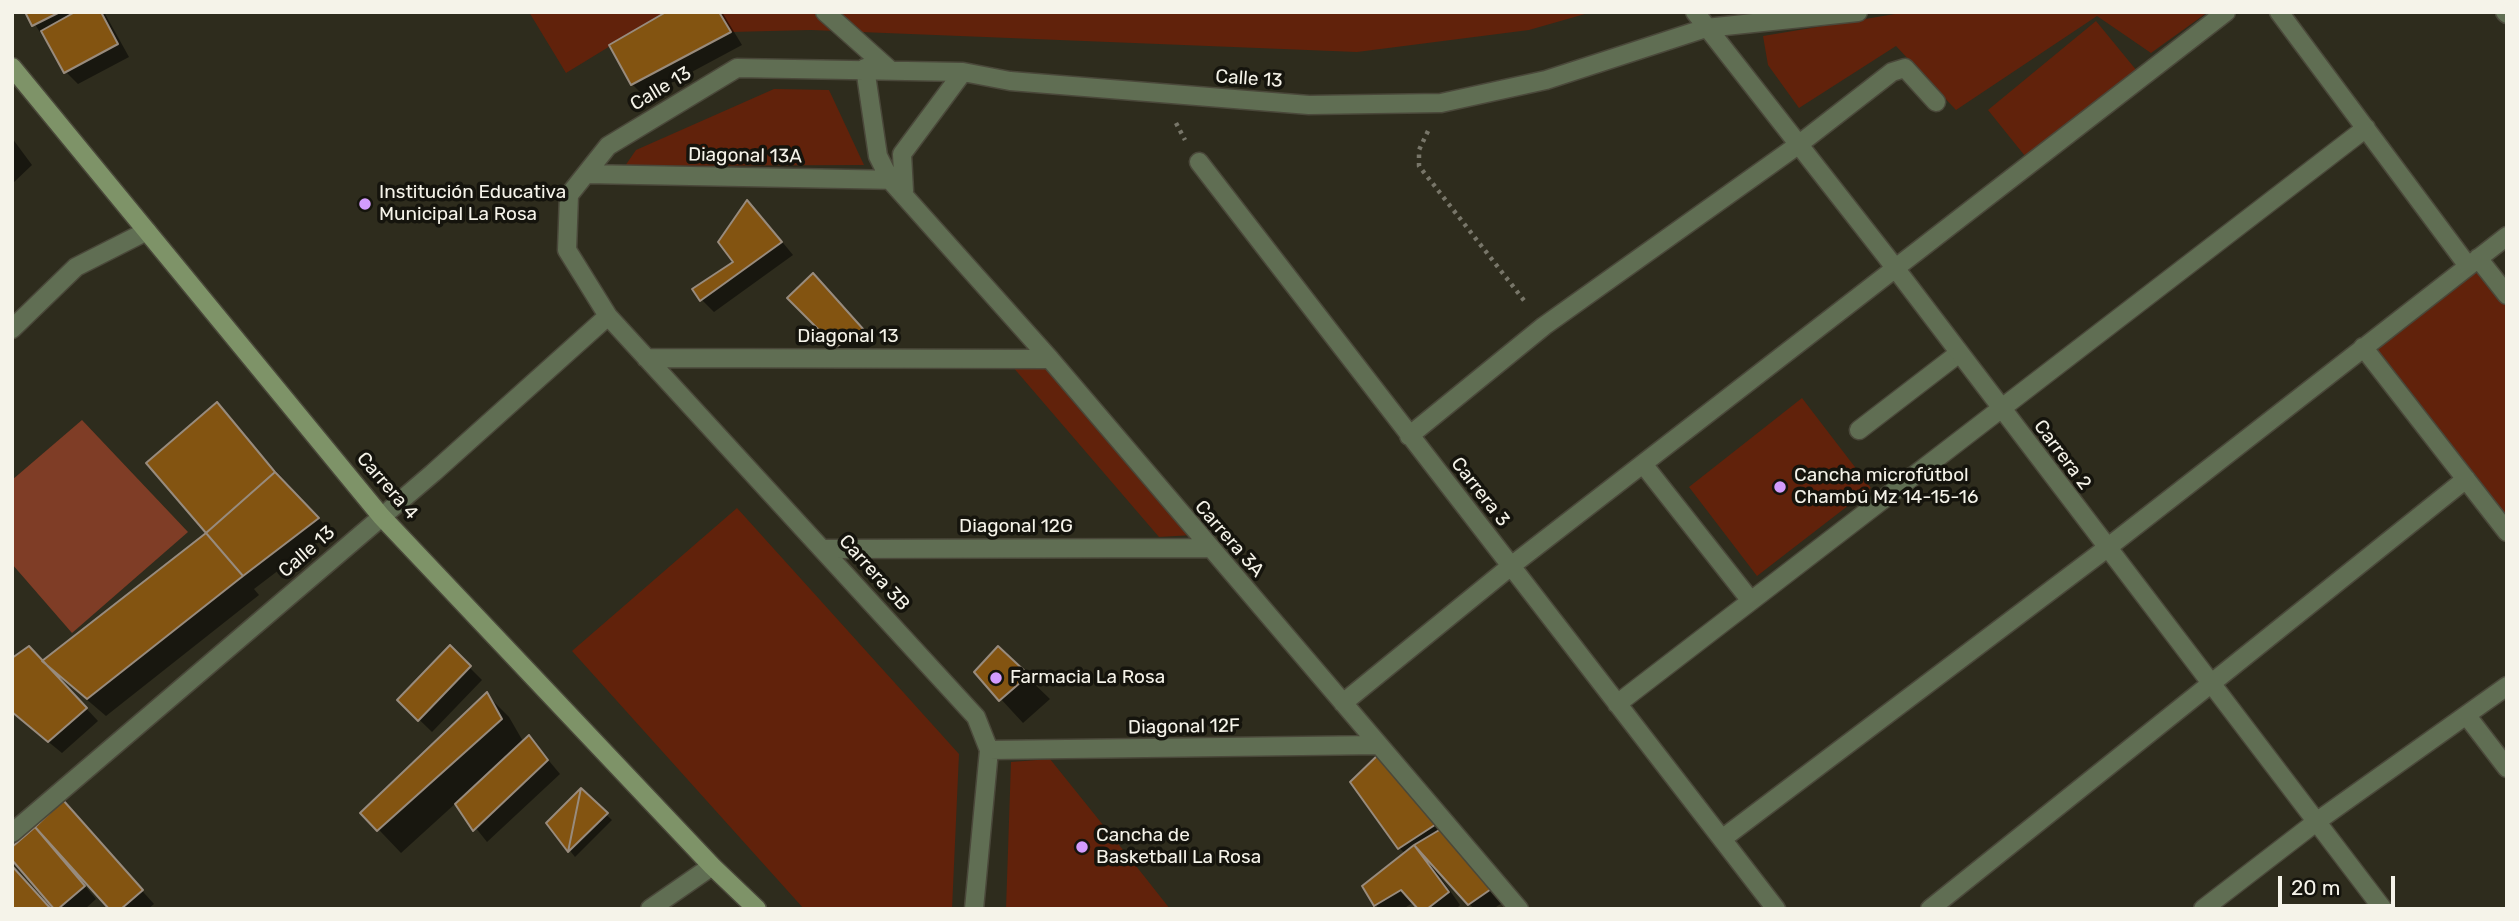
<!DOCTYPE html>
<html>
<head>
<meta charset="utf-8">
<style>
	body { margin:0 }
	#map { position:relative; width:2519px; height:921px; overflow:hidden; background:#2e2c1d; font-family:Rubik,sans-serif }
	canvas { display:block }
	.frame { position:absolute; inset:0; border:14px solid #f5f3e9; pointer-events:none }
	.scale { position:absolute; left:2278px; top:876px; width:117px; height:32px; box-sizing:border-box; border:4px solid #f5f3e9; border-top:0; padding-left:9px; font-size:21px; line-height:24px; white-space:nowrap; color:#f5f3e9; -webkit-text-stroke:5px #15140d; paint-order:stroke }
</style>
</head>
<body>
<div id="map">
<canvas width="2519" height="921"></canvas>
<div class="frame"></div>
<div class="scale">20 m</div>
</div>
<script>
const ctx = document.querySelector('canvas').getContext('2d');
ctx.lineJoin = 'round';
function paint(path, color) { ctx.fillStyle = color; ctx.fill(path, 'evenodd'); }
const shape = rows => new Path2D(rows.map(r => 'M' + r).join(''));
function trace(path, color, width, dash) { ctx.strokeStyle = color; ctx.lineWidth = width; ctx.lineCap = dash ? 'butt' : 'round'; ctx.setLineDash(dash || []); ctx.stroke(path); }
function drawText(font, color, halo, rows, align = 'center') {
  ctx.font = font + ' Rubik,sans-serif'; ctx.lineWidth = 7; ctx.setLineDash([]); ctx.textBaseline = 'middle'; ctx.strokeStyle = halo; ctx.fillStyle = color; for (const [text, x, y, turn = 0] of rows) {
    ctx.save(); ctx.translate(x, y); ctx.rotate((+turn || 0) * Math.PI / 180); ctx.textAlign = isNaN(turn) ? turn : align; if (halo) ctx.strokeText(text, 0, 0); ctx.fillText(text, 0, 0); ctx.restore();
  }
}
paint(shape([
	[529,12,666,12,566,73],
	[719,12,1592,12,1529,30,1357,52,811,30,731,32],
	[1907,12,2208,12,2151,53,2097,16,1956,110,1896,46,1799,108,1768,65,1763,36],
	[2096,21,2137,71,2029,161,1988,110],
	[774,89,829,90,864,165,625,166,636,150],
	[2479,266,2507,302,2507,510,2503,514,2373,350],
	[1012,366,1049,368,1193,535,1159,537],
	[1802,398,1871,488,1757,576,1689,487],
	[737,508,959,754,952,909,804,909,572,651],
	[1050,759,1144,876,1170,909,1006,909,1011,762]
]), '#61220b');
paint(shape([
	[82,420,188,532,72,633,12,564,12,480]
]), '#7f3d26');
paint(shape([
	[27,12,104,12,129,57,78,84,65,71],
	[670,12,722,12,742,45,645,97,632,84],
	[12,138,32,165,12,184],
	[760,215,793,255,714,312,702,300,735,262],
	[826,287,875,344,850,359,789,298],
	[217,405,330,531,254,589,259,595,106,716,57,674,56,676,98,721,62,753,12,712,43,662,209,533],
	[450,648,482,680,432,732,399,700],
	[998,649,1050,699,1023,723,976,672],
	[487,695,509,717,524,743,529,737,560,774,487,842,456,803,401,853,363,813],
	[1382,753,1508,899,1493,909,1474,909,1438,869,1436,871,1460,905,1456,909,1421,909,1414,902,1403,909,1379,909,1376,905,1364,886,1406,854,1399,848],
	[581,791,612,820,575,857,548,823],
	[63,803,154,904,148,909,112,909,78,872,75,874,96,899,85,909,56,909,12,849]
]), '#0007');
const building = shape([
	[25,12,60,12,32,26,25,12],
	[75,12,101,12,118,44,64,73,41,31,75,12],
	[666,12,719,12,731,32,631,85,609,45,666,12],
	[747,200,782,242,700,301,692,289,733,262,718,242,747,200],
	[813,273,864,330,836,347,787,298,813,273],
	[217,402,275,472,206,533,146,463,217,402],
	[275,472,319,518,243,576,206,533,275,472],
	[206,533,243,576,87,699,42,661,206,533],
	[450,645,471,666,418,721,397,700,450,645],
	[29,646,87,708,48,742,12,712,12,658,29,646],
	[998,646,1029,675,999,701,974,672,998,646],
	[487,692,502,719,377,831,360,813,487,692],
	[529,735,548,760,473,831,455,804,529,735],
	[1382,751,1441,821,1398,849,1350,782,1382,751],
	[581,788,608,813,568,852,581,788],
	[581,788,568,852,546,823,581,788],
	[63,800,143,890,121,909,109,909,35,827,63,800],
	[1446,826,1497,885,1468,905,1414,845,1446,826],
	[35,827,85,886,58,909,54,909,12,860,12,847,35,827],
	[1414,845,1449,892,1427,909,1418,909,1401,890,1374,906,1362,886,1414,845],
	[12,866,51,909,12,909,12,866]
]);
paint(building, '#835411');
trace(building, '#988b7d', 2);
const lane = shape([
	[12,329,76,267,147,231],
	[1859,430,1958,354]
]);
const street = shape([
	[825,12,890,70],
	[1695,12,1886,256,2383,909],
	[2279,12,2468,266],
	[2505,12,2507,14],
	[865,68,878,156,890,180,1050,359,1519,909],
	[1199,162,1776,909],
	[586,174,899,180],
	[904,191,902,154,963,72],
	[2478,258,2507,295],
	[2363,347,2507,532],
	[646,358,1050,359],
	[1409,436,1544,326,1798,145,1892,72,1905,68,1936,102],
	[1643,464,1751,601],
	[824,549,1208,548],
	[1343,703,1511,566,2226,12],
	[1617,704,2366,128],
	[2467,716,2507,768],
	[989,750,1379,745],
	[12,833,433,473,608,316],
	[1722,839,2107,548,2507,236],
	[650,909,712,866],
	[974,909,989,750,976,717,608,316,567,250,569,195,608,146,737,68,963,72,1010,81,1309,105,1441,103,1546,80,1706,28,1858,12],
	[1930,909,2466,479],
	[2203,909,2316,822,2507,686]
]);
const secondary = shape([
	[12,67,381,516,712,866,757,909]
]);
trace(lane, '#4a483a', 21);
trace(street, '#4a483a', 21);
trace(secondary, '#4a483a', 21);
trace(shape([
	[1176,123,1185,140],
	[1428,131,1419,150,1419,166,1526,303]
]), '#787669', 4.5, [3.5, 5]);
trace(lane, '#606e53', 18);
trace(street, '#606e53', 18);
trace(secondary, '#7e9368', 18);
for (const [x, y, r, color] of [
	[365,204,7,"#d39cfd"],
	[1780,487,7,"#d39cfd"],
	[996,678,7,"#d39cfd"],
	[1082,847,7,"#d39cfd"]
]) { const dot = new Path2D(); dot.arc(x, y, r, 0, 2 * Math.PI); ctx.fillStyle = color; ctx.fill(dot); trace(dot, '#15140d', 2.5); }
drawText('19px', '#f5f3e9', '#15140d', [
	["Calle 13",1249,79,4],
	["Calle 13",661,89,-31],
	["Diagonal 13A",745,156,1],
	["Diagonal 13",848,337],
	["Carrera 2",2062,455,53],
	["Carrera 4",387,486,49],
	["Carrera 3",1480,492,52],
	["Diagonal 12G",1016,527],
	["Carrera 3A",1229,539,49],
	["Calle 13",307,552,-41],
	["Carrera 3B",874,573,48],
	["Diagonal 12F",1184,727,-1]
]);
drawText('19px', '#f5f3e9', '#15140d', [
	["Institución Educativa",379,193],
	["Municipal La Rosa",379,215],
	["Cancha microfútbol",1794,476],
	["Chambú Mz 14-15-16",1794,498],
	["Farmacia La Rosa",1010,678],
	["Cancha de",1096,836],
	["Basketball La Rosa",1096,858]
], 'left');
</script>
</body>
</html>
